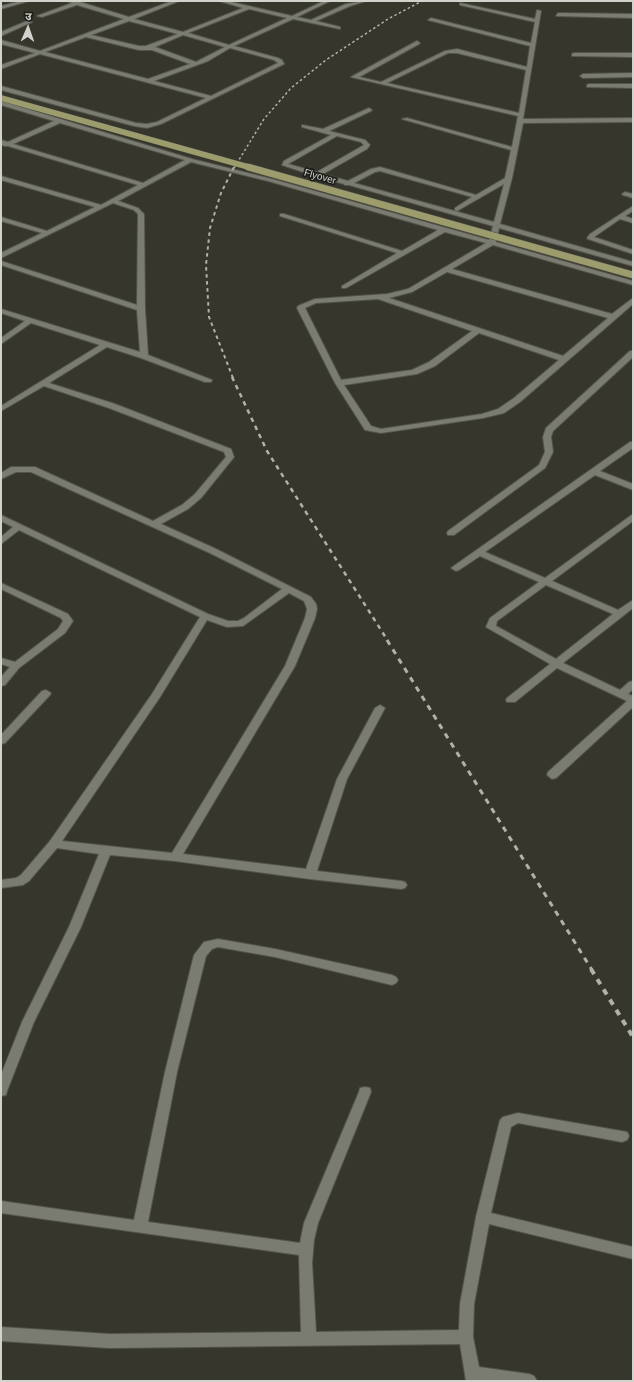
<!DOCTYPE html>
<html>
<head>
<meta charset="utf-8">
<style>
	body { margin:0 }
	#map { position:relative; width:634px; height:1382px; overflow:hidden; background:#36362c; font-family:Helvetica,"Noto Sans Devanagari",sans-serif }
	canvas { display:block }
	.frame { position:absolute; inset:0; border:2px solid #d3d3cd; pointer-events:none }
	.north { position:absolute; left:8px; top:8px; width:40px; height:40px; -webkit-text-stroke:3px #1d1d19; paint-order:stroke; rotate:2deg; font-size:11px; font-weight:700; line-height:16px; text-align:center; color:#d3d3cd }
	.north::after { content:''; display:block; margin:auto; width:14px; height:18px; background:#d3d3cd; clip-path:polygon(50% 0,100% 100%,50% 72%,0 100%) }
</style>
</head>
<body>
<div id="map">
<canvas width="634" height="1382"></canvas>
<div class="frame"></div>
<div class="north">उ</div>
</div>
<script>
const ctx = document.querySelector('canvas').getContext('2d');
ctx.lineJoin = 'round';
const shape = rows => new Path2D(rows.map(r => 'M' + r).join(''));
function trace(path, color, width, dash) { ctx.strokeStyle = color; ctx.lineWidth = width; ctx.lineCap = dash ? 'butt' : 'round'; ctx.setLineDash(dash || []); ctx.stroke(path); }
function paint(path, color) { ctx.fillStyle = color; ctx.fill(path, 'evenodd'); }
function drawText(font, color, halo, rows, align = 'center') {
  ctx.font = font + ' Helvetica,sans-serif'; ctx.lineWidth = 3.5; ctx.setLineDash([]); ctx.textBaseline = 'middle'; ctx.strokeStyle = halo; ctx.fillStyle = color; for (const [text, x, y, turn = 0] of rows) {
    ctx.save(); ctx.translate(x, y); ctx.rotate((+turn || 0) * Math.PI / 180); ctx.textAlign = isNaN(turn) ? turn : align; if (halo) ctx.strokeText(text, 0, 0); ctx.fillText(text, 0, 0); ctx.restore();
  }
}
const minor = shape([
	[21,1,29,1,1,9,1,6,21,1],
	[67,1,80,2,129,17,172,1,179,1,134,19,183,32,243,8,219,1,227,1,292,16,324,1,330,1,297,17,311,20,346,4,366,1,350,6,316,21,340,27,340,29,293,19,234,46,278,58,282,60,284,64,161,124,147,128,134,126,1,90,1,86,136,123,147,124,157,122,206,98,40,54,1,69,1,65,35,53,1,44,1,40,40,51,124,19,77,5,42,17,37,16,72,3,67,1],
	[249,9,287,18,229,45,188,33,249,9],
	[129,21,178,34,146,46,139,46,91,35,129,21],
	[183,35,225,47,196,62,155,47,183,35],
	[86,37,139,50,152,50,190,64,148,79,45,52,86,37],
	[230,48,274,60,278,63,211,96,154,81,208,61,230,48],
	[460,3,535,19,537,10,541,11,523,119,633,118,633,122,523,123,512,178,500,224,633,262,633,266,499,228,496,242,633,281,633,285,493,245,452,269,612,314,633,298,633,304,520,402,504,413,483,418,381,433,365,430,335,383,297,308,298,306,315,299,387,294,408,289,486,243,445,232,346,288,342,288,342,286,397,253,280,216,280,214,284,214,402,251,438,230,268,181,191,162,118,201,138,208,144,214,145,309,148,355,212,380,211,382,205,382,141,358,107,347,49,383,115,404,231,449,234,457,201,498,188,509,161,524,216,549,311,597,316,604,317,609,315,618,295,666,183,854,306,869,337,779,375,708,380,705,385,708,347,779,317,871,401,881,405,882,407,885,405,888,401,889,310,879,175,861,110,855,81,927,34,1022,7,1091,6,1095,1,1096,1,1075,22,1022,69,927,99,854,57,848,29,881,23,885,1,888,1,880,16,878,21,875,50,841,152,694,200,617,19,530,1,544,1,537,13,527,1,521,1,515,208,614,228,621,238,621,244,618,282,589,210,553,31,472,16,472,1,479,1,473,11,467,35,467,153,521,182,505,195,494,226,457,224,452,109,408,44,386,1,411,1,406,100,345,31,323,1,344,1,338,25,321,1,313,1,309,140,352,137,310,1,265,1,261,137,305,138,214,134,210,113,203,1,258,1,253,42,233,1,221,1,217,47,231,95,207,1,180,1,176,101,205,138,185,8,146,4,146,1,144,1,140,8,142,54,121,1,105,1,101,192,159,272,179,489,240,493,226,349,185,345,185,344,184,315,176,282,165,284,161,331,135,302,127,302,125,323,129,369,108,372,110,371,111,329,131,365,140,370,145,367,149,323,174,348,181,371,169,380,167,476,195,505,178,511,150,402,119,407,118,512,147,518,116,351,77,417,41,420,43,419,44,359,77,381,82,445,51,457,49,527,67,530,46,428,20,431,18,531,43,535,22,460,5,460,3],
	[448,53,457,53,526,70,519,113,387,83,448,53],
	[60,123,185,160,143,183,13,144,60,123],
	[337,136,361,142,364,145,317,172,288,164,337,136],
	[380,171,472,197,455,208,455,210,457,211,504,184,494,222,354,183,375,172,380,171],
	[447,272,608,318,563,356,389,298,412,292,447,272],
	[378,299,472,331,429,362,412,370,341,380,305,308,316,303,378,299],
	[479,333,559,360,514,398,498,409,482,414,381,429,371,426,344,385,417,374,435,366,479,333],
	[289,593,304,601,307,609,305,618,285,666,172,853,62,841,160,697,207,620,227,627,243,626,289,593],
	[558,13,633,14,633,18,556,16,558,13],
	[27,21,32,22,1,36,1,32,27,21],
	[574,53,633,53,633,57,572,56,572,54,574,53],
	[633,73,633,77,583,78,580,76,583,74,633,73],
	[589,84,633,84,633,88,587,87,587,85,589,84],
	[625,192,633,194,633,198,623,195,622,194,625,192],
	[633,206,633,211,625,216,633,219,633,223,620,219,594,237,633,250,633,254,588,239,587,238,590,234,633,206],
	[630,351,633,351,633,357,553,431,551,437,553,452,545,468,454,535,448,535,447,533,448,531,539,465,545,452,543,437,546,428,630,351],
	[630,442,633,442,633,448,600,471,633,484,633,490,595,475,485,552,545,578,633,514,633,521,552,581,618,610,633,600,633,608,563,663,620,690,629,682,633,681,633,689,628,694,633,696,633,707,556,778,552,779,547,775,548,772,627,701,557,668,515,702,507,702,506,700,507,698,550,664,486,627,490,618,539,582,480,556,459,570,456,571,451,568,630,442],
	[546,585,613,614,556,659,496,626,497,621,546,585],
	[1,583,68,614,73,621,65,633,19,668,5,685,1,686,1,677,10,667,1,664,1,658,15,662,58,629,63,621,61,618,1,589,1,583],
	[46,690,51,693,50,695,5,743,1,744,1,735,42,691,46,690],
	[218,939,275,949,392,975,396,977,398,980,396,983,392,985,275,957,218,947,212,949,206,956,177,1072,148,1222,300,1243,304,1223,359,1092,360,1088,365,1087,370,1088,371,1092,318,1223,314,1240,312,1263,316,1332,459,1330,460,1304,476,1217,500,1120,503,1117,518,1113,627,1132,629,1136,627,1140,622,1142,518,1123,511,1127,491,1213,633,1247,633,1259,489,1224,474,1304,473,1337,479,1367,529,1374,534,1376,537,1381,466,1381,460,1344,109,1348,1,1341,1,1327,109,1334,301,1332,299,1255,1,1213,1,1201,134,1220,165,1072,194,955,204,942,218,939]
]);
trace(minor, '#54544c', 2);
paint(minor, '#7b7c71');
trace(shape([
	[234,168,264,119,291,88,326,60,388,19,422,1]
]), '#b1b1aa', 1.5, [2.5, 2.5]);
trace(shape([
	[233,378,209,317,206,265,210,228,221,193,234,167]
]), '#b1b1aa', 2, [3.5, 3.5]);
trace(shape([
	[232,377,267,451,388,641]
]), '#b1b1aa', 2.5, [4.5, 4.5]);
trace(shape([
	[387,640,592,970]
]), '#b1b1aa', 3, [5.5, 5.5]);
trace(shape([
	[591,969,633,1037]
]), '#b1b1aa', 4, [6, 6]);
const majorBridgeFar1 = shape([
	[1,98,252,168]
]);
const majorBridge = shape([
	[248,167,633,275]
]);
trace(majorBridgeFar1, '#54544c', 6, []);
trace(majorBridge, '#54544c', 8, []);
trace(majorBridgeFar1, '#9c9c6c', 5.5);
trace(majorBridge, '#9c9c6c', 7);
drawText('10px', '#d3d3cd', '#1d1d19', [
	["Flyover",320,177,16]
]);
</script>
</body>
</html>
